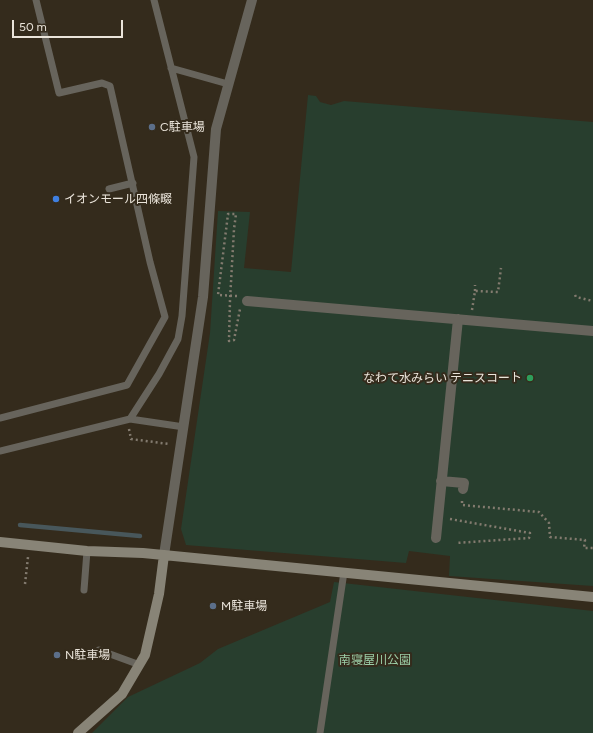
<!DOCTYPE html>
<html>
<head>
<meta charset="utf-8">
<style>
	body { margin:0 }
	#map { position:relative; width:593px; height:733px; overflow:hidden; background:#342b1c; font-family:Figtree,sans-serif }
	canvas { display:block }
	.scale { position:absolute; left:12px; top:20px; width:111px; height:18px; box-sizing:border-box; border:2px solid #eae4da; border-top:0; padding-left:5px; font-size:12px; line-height:14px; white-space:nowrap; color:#eae4da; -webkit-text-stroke:3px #342b1c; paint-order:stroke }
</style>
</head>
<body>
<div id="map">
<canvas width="593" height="733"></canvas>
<div class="scale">50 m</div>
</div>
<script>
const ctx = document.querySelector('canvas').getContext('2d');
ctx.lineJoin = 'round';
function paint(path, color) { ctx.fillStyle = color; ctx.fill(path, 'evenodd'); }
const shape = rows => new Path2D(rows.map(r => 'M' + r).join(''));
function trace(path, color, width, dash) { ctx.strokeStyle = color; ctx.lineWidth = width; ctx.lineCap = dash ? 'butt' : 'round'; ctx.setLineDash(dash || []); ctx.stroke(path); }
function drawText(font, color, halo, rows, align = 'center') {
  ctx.font = font + ' Figtree,"Noto Sans JP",sans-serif'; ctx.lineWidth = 4; ctx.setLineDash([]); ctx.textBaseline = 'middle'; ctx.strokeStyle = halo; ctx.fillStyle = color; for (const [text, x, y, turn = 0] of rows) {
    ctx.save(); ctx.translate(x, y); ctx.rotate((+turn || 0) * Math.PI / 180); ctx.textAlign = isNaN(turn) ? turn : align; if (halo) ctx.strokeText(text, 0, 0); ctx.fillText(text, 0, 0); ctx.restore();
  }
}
paint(shape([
	[308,95,316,96,320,102,331,105,344,101,593,122,593,586,449,576,450,556,409,551,406,563,186,545,181,529,210,333,218,211,250,212,244,268,291,272],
	[334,582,593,611,593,733,92,733,128,697,200,663,218,649,330,602]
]), '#283e2e');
trace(shape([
	[20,525,140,536]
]), '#48575b', 4.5);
trace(shape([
	[475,291,475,285],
	[575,295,576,297,593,301],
	[237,296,218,295,228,214,236,214,234,229,230,300,229,341,234,340,240,309],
	[472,310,475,291,498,292,501,268],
	[129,429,131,439,169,444],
	[462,501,462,505,539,512,549,523,550,537,585,540,584,548,593,548],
	[450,519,530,533,529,538,456,543],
	[25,584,28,557]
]), '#837b6f', 2.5, [2, 3]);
trace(shape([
	[171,68,228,84],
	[109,189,133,183],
	[0,418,127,385,165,317,150,262,110,86,102,83,59,93,36,0],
	[130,419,184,427],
	[0,451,130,419,159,374,178,339,182,316,194,157,154,0],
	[84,590,87,551],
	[99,650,140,665],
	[320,733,344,572]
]), '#67645c', 7);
trace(shape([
	[247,301,593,331],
	[441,481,464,483,463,489],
	[436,538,458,319],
	[164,555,203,297,216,129,252,0]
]), '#67645c', 10);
trace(shape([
	[0,542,87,551,143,553,593,597],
	[78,733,122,694,145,655,159,594,164,555]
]), '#888477', 10);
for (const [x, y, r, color] of [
	[152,127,4,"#5c6f8a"],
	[56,199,4,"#3f7fe0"],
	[530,378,4,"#2e9e5b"],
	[213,606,4,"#5c6f8a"],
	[57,655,4,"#5c6f8a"]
]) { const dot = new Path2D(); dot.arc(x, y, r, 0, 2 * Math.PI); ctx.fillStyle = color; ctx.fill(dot); trace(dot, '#342b1c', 1.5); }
drawText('12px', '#eae4da', '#342b1c', [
	["C駐車場",160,127],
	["イオンモール四條畷",64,199],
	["なわて水みらい テニスコート",522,378,"right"],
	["M駐車場",221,606],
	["N駐車場",65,655]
], 'left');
drawText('12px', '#9ccea7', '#342b1c', [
	["南寝屋川公園",375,660]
]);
</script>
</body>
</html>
